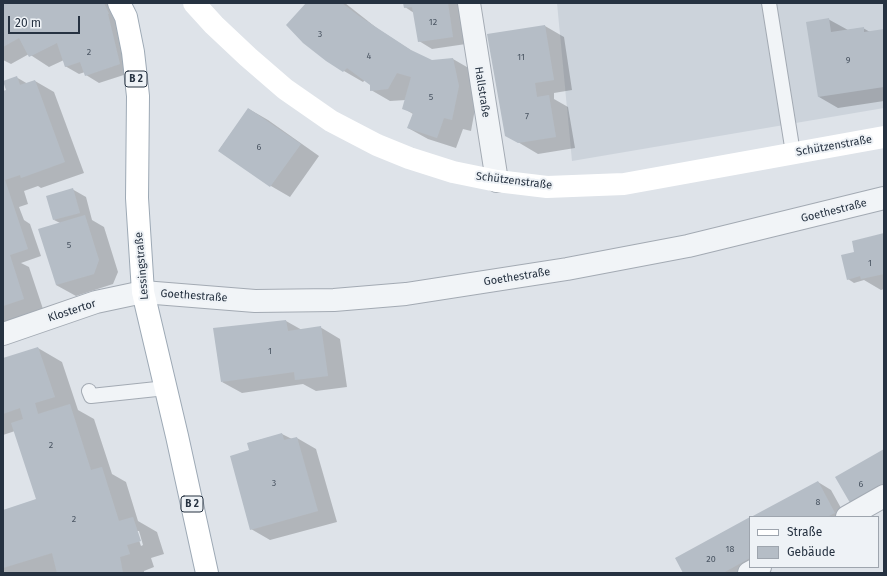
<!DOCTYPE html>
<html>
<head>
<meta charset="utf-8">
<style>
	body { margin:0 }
	#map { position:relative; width:887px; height:576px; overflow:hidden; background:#dee3e9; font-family:"Fira Sans",sans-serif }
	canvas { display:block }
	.frame { position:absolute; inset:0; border:4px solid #263241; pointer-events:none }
	.legend { position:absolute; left:749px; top:516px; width:130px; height:52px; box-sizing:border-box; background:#eef2f6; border:1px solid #9ea5ae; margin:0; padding:5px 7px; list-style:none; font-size:12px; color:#263241 }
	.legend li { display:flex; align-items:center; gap:8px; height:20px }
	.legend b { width:20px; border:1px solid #9ea5ae }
	.scale { position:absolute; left:8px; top:16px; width:72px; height:18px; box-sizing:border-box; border:2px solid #263241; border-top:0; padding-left:5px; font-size:12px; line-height:14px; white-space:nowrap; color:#263241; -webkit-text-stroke:3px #eef2f6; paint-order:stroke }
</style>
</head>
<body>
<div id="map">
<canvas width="887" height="576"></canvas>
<div class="frame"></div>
<ul class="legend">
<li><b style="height:5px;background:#fff"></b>Straße</li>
<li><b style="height:11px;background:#b5bdc6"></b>Gebäude</li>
</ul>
<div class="scale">20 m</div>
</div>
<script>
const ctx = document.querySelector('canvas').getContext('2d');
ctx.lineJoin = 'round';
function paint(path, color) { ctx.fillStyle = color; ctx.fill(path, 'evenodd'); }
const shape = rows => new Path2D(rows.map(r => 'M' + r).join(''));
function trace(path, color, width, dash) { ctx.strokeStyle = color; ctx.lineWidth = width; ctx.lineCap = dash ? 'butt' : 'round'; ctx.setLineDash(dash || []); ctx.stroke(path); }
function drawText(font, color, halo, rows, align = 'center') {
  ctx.font = font + ' "Fira Sans",sans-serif'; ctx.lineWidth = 4; ctx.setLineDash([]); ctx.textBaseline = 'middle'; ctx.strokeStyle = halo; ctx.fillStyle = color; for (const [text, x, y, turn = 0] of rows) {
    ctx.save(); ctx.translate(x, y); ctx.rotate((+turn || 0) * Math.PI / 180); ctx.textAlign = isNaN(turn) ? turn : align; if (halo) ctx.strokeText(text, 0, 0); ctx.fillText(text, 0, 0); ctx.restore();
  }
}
paint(shape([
	[557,3,884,3,884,108,572,161]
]), '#ccd3db');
paint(shape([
	[3,3,116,3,133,72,99,83,86,75,85,72,79,74,65,66,64,60,49,67,29,54,11,64,3,60],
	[307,3,345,3,378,29,418,55,432,61,453,59,472,70,477,98,471,131,463,129,456,148,428,139,408,128,413,114,403,108,406,100,390,101,371,90,371,84,365,80,363,82,344,71],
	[404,3,466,3,466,44,432,49,419,41,414,13,405,7],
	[828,19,848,30,863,28,870,32,884,30,884,101,838,108,819,97],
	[545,26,564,37,572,90,554,93,554,99,568,107,575,148,538,154,506,135],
	[16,77,28,84,35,81,54,92,84,173,41,188,38,186,24,191,28,204,19,207,24,220,30,224,41,256,21,263,29,267,43,309,3,323,3,92,8,91],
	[249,109,268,120,319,156,290,197,271,186,219,150],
	[72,189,86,197,92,220,104,227,118,272,113,284,76,296,56,285,60,223,54,220],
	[884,234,884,289,881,290,864,280,854,283,848,279,854,253],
	[286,321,302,330,320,327,340,339,347,387,316,391,303,384,242,393,222,382],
	[38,348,62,362,78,410,94,419,112,474,126,482,138,521,157,532,164,554,151,558,154,567,144,571,144,573,58,573,58,572,53,573,3,573,3,511,37,500,15,431,3,435,3,359],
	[136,531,139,531,143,545,141,546],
	[282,434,292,439,297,438,316,449,337,522,270,540,251,529,251,451,248,443],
	[818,482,831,490,846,517,754,517],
	[750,519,750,573,684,573]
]), '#0003');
paint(shape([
	[3,3,104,3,109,14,108,14,120,64,85,76,80,62,65,67,57,43,29,57,19,38,3,47],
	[306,3,342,3,359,16,411,50,432,60,453,58,459,86,452,120,444,118,437,138,407,128,413,113,402,109,411,77,397,73,388,89,370,91,370,85,347,68,343,72,326,61,303,43,286,25],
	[403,3,448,3,453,37,418,42,412,7,404,8],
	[829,18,831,32,864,27,864,32,884,29,884,87,818,97,806,22],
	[545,25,554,80,535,83,537,97,549,95,556,137,518,143,505,136,487,34],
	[17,76,20,85,35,80,65,162,21,178,20,175,5,180,28,249,10,255,24,299,3,306,3,91,6,90,3,81],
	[248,108,301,144,270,187,218,151],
	[73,188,80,213,53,220,46,196],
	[85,215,99,260,94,274,56,285,38,229],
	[884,233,884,274,861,279,860,276,847,280,841,255,854,252,852,241],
	[286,320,288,331,321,326,328,376,295,380,294,372,221,382,213,328],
	[38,347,55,397,35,403,38,414,70,404,91,470,102,467,119,521,133,517,141,541,127,545,130,554,120,557,123,573,57,573,52,553,3,568,3,510,36,499,11,423,23,419,20,408,3,414,3,358],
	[282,433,284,440,297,437,318,511,250,530,230,456,249,450,247,443],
	[884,449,884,490,853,508,835,477],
	[818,481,835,513,827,517,751,517],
	[750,517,750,558,723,573,683,573,675,558]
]), '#b5bdc6');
const lane = shape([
	[769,3,793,153],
	[89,391,91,396,166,388]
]);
const street = shape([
	[469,3,497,181],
	[3,334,96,302,143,292,255,301,334,300,406,294,567,269,688,246,884,198],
	[847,517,884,496],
	[749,573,760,567]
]);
const primary = shape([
	[119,3,126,17,133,52,138,96,137,198,143,292,177,436,207,573]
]);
trace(lane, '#a3aab3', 16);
trace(street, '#a3aab3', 24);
trace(primary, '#9da9b5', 24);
trace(lane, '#f1f4f7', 14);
trace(street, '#f1f4f7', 22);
trace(shape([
	[194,3,214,25,248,57,285,89,331,121,377,145,409,158,453,172,497,181,547,187,624,184,884,137]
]), '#fff', 22);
trace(primary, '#fff', 22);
drawText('9px', '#4a5562', null, [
	["12",433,22],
	["3",320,34],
	["2",89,52],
	["4",369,56],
	["11",521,57],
	["9",848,60],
	["5",431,97],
	["7",527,116],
	["6",259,147],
	["5",69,245],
	["1",870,263],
	["1",270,351],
	["2",51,445],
	["3",274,483],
	["6",861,484],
	["8",818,502],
	["2",74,519],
	["18",730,549],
	["20",711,559]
]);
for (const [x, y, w] of [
	[136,79,22],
	[192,504,22]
]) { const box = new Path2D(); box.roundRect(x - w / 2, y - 8, w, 16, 3); ctx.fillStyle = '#eef2f6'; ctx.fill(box); trace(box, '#263241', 1); }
drawText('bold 10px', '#263241', null, [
	["B 2",136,79],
	["B 2",192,504]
]);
drawText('11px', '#263241', '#eef2f6', [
	["Hallstraße",482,92,81],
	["Schützenstraße",834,146,-10],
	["Schützenstraße",514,181,7],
	["Goethestraße",834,211,-14],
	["Lessingstraße",142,266,-95],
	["Goethestraße",517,277,-9],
	["Goethestraße",194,296,4],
	["Klostertor",72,311,-18]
]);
</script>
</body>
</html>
